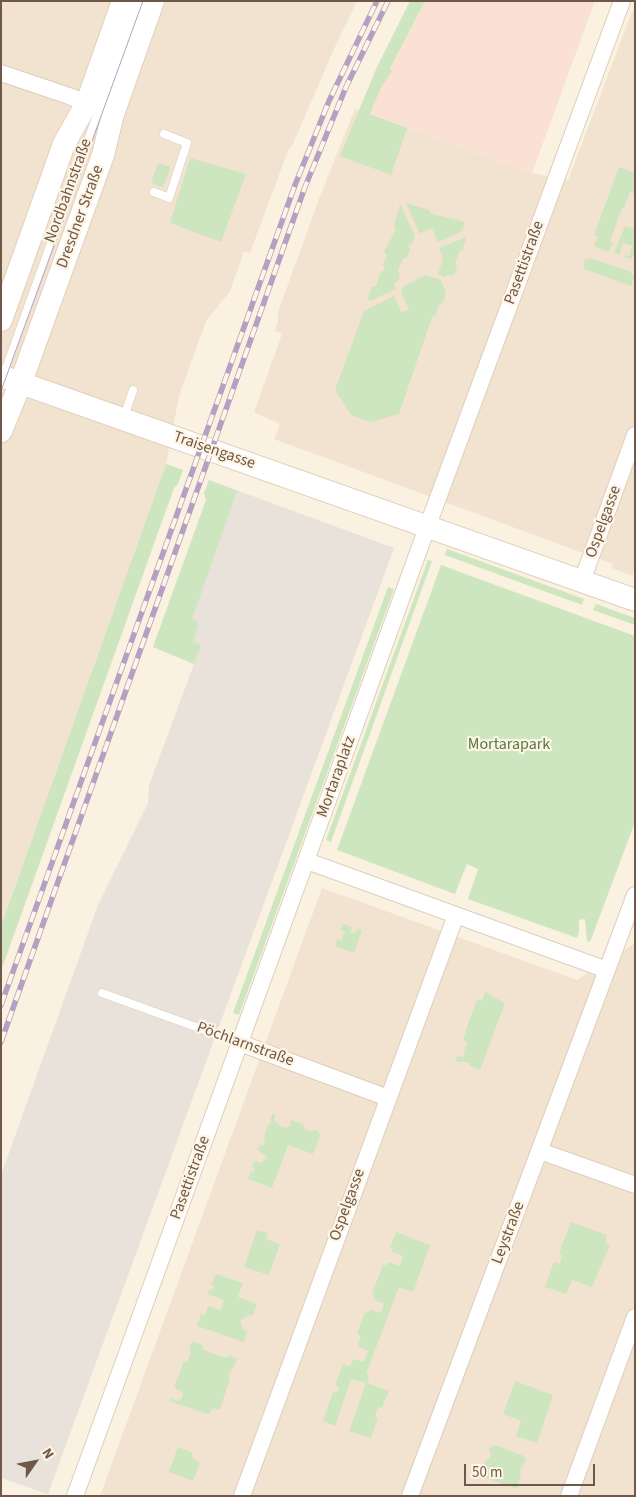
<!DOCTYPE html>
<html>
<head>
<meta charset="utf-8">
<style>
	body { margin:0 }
	#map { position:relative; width:636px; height:1497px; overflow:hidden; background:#faf1e0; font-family:"Source Sans 3",sans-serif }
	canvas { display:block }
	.frame { position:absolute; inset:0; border:2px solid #6f5849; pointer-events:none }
	.north { position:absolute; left:10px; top:1437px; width:50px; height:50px; -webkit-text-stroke:4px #fef5e5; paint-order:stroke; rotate:57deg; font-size:14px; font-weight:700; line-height:20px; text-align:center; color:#6f5849 }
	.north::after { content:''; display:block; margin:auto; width:18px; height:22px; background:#6f5849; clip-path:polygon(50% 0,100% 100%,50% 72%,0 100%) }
	.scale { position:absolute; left:464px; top:1464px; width:131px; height:22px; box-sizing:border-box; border:2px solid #6f5849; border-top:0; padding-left:6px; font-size:15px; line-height:18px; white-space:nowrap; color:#6f5849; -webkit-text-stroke:4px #fef5e5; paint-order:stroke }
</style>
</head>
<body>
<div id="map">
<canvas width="636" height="1497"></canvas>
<div class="frame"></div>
<div class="north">N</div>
<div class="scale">50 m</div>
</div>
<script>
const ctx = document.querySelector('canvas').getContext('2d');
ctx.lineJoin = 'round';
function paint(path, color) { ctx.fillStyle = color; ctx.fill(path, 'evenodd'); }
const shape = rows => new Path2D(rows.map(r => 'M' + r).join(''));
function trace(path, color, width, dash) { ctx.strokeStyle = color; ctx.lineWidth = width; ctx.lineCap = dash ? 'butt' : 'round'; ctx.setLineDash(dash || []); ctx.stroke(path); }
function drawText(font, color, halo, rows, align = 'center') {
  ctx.font = font + ' "Source Sans 3",sans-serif'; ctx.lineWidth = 4.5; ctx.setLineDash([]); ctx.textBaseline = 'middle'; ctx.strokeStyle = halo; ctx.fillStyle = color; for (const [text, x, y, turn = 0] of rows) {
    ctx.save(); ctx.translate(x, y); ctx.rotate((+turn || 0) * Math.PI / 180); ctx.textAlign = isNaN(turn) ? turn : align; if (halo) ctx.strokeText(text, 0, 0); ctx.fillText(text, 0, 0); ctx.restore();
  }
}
paint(shape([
	[1,1,357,1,334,49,292,146,289,148,250,253,244,251,230,291,206,321,179,396,166,464,1,926],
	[635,4,635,572,632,576,612,568,613,564,274,439,280,424,254,412,282,334,275,331,278,321,278,312,319,199,355,109,532,173,568,180],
	[322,888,577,980,635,943,635,1496,100,1496]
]), '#f1e3cf');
paint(shape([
	[425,1,595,1,532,173,370,114,381,88,392,71,390,70]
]), '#fae1d4');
paint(shape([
	[209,480,394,548,48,1494,1,1478,1,1175,98,905,148,803,149,785,194,664,153,647,206,500,204,493]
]), '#e9e2db');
paint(shape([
	[410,1,425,1,390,69,392,71,381,88,370,114,407,128,391,175,340,156,376,69],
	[190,158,246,174,221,242,170,223],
	[158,163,171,167,163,187,151,183],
	[619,167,635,173,635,194,630,192,624,208,622,208,610,241,613,242,609,252,594,246,598,237,594,235],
	[406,203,429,210,432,214,465,222,462,231,438,242,432,228,420,234],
	[400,204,415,236,412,243,408,246,410,250,407,257,402,260,398,270,400,275,398,280,394,283,396,289,370,301,368,298,372,286,376,287,380,274,385,268,383,265,387,256,384,251,396,230,394,226],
	[625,226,635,229,635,252,632,259,624,257,625,255,629,256,632,246,623,243,619,255,614,253],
	[466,237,463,250,459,252,455,263,457,267,454,275,450,274,445,277,438,274,443,259,439,248],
	[590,258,632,272,631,274,635,275,631,286,584,269,585,259,589,260],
	[426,275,441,280,446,293,443,302,439,305,436,315,432,317,399,414,371,422,351,415,335,390,364,311,394,296,401,312,409,309,401,293,404,286],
	[166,464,183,470,178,484,174,488,1,971,1,926],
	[209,480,237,491,192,619,199,622,193,642,201,645,194,664,153,647,206,500,204,493],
	[447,549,584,599,582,605,445,555],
	[428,560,432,561,331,842,326,840],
	[441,565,635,636,635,822,590,942,587,941,585,919,579,920,579,933,577,938,468,899,478,869,467,864,455,894,337,850],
	[388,587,394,589,239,1015,233,1013],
	[596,604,635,618,635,625,593,610],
	[343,924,352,927,350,932,354,934,357,929,362,930,354,953,335,946,337,939,341,941,345,932,340,930],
	[485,992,505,1003,480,1070,470,1066,468,1062,456,1062,457,1056,463,1057,467,1042,463,1040,469,1021,477,1000,482,1001],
	[273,1113,275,1114,274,1120,280,1126,286,1128,290,1125,291,1120,304,1125,303,1128,313,1132,314,1129,321,1134,313,1154,288,1145,272,1188,248,1179,251,1171,254,1172,255,1168,252,1167,255,1161,261,1163,267,1157,258,1150,260,1145,264,1145,265,1140,263,1139,268,1124,271,1125,270,1120],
	[571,1222,607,1235,605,1243,610,1245,592,1287,572,1280,566,1294,545,1287,554,1262,560,1264,562,1255,559,1253],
	[257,1230,268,1233,266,1239,280,1244,269,1275,244,1267],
	[396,1232,430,1245,413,1292,399,1287,366,1374,369,1376,367,1383,389,1391,382,1408,378,1407,375,1417,378,1418,371,1438,349,1431,366,1383,351,1379,335,1426,323,1421,333,1392,337,1393,339,1387,335,1385,343,1364,350,1367,353,1359,364,1362,368,1351,358,1346,361,1336,357,1334,364,1314,372,1310,381,1313,384,1303,376,1301,372,1293,383,1265,387,1265,388,1262,400,1266,403,1256,392,1252,393,1249,390,1248],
	[216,1274,243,1283,238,1297,257,1304,253,1315,244,1317,240,1322,243,1329,247,1331,244,1342,197,1326,201,1314,205,1315,208,1306,221,1310,224,1300,208,1294,209,1290,212,1291,214,1286,211,1284],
	[192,1341,203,1345,202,1349,214,1354,227,1358,228,1355,238,1359,228,1376,230,1378,220,1410,214,1408,208,1414,169,1401,170,1398,177,1401,182,1398,183,1393,174,1387,184,1361,187,1362,191,1352,189,1350],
	[515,1381,553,1395,537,1443,516,1436,521,1421,503,1414],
	[495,1445,524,1456,526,1460,519,1472,521,1475,517,1489,480,1476,485,1462,491,1456,489,1448],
	[178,1447,193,1453,192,1457,200,1463,193,1481,169,1472]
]), '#cee6c0');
const lane = shape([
	[154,192,169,198,187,143,164,134],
	[4,374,138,1],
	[124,417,133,390],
	[102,993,240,1043]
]);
const street = shape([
	[1,73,69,96,113,114],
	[582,581,635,435],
	[307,861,607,970],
	[240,1043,388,1098],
	[540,1151,635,1185],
	[75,1496,428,525,622,1],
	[242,1496,456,915],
	[410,1496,635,895],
	[569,1496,635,1317]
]);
const secondary = shape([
	[1,320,64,144,87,103,123,1],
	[1,376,635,600],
	[1,431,21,382,103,155,113,114,153,1]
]);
trace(lane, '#decdbd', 9);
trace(street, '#decdbd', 18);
trace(secondary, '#e2cfbb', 24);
trace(lane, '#fff', 8);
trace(street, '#fff', 16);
trace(secondary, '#fff', 22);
trace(shape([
	[53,227,83,144],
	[1,391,143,1]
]), '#b4a0c2', 1);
const rail = shape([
	[1,1005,295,185,329,101,377,1],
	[1,1042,305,187,346,87,388,1]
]);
trace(rail, '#b4a0c2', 5.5);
trace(rail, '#fef5e5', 4, [11]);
drawText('16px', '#6f5849', '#fef5e5', [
	["Nordbahnstraße",69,191,-70],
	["Dresdner Straße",81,217,-70],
	["Pasettistraße",525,263,-70],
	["Traisengasse",214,451,19],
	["Ospelgasse",604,522,-70],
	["Mortaraplatz",337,777,-70],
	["Pöchlarnstraße",245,1045,20],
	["Pasettistraße",191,1178,-70],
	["Ospelgasse",348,1205,-70],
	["Leystraße",509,1233,-69]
]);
drawText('16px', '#537a44', '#fef5e5', [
	["Mortarapark",509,745]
]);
</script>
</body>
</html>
